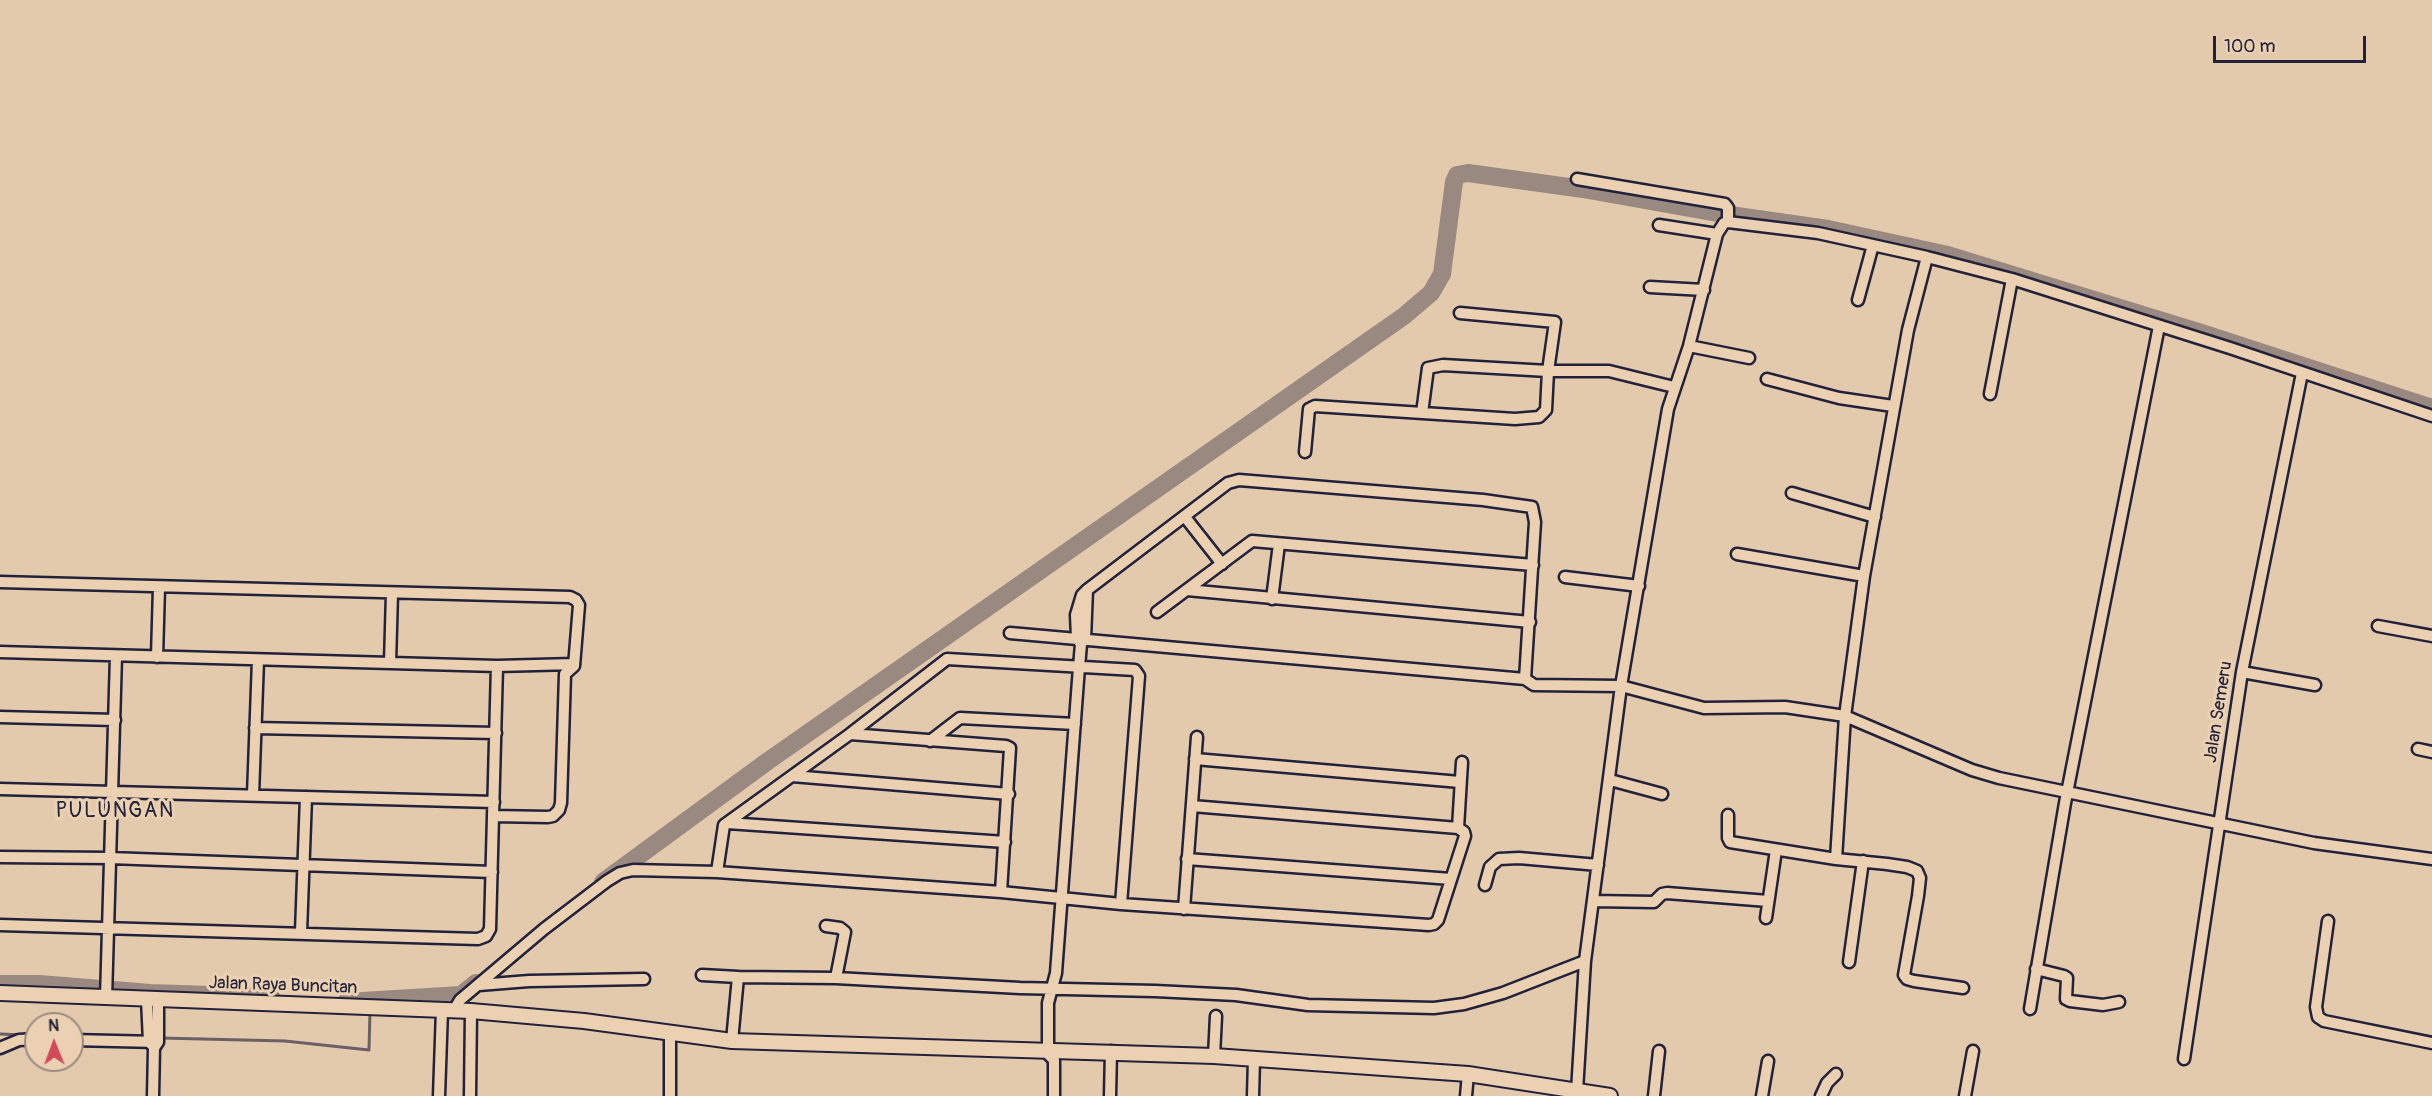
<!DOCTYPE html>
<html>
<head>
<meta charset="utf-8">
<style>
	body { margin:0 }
	#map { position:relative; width:2432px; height:1096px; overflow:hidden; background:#e3caad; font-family:Pangolin,sans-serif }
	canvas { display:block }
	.north { position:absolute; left:24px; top:1012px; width:60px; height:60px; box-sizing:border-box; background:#ebd1b2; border:2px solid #9b8b82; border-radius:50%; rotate:359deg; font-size:16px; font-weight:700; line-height:24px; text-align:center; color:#22223b }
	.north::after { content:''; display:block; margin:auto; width:21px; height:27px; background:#d1495b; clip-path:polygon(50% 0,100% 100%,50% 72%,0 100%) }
	.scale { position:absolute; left:2213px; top:36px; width:153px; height:27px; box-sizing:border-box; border:3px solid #22223b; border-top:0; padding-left:8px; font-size:18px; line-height:21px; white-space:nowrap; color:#22223b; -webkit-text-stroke:4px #ebd1b2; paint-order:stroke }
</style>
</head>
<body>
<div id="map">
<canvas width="2432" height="1096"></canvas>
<div class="north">N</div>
<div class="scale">100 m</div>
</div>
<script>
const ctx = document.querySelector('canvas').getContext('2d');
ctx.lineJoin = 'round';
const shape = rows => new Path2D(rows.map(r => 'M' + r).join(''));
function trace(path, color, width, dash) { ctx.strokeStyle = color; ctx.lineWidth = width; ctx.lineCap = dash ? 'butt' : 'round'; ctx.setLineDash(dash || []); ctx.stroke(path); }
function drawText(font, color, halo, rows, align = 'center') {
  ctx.font = font + ' Pangolin,sans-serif'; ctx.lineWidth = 6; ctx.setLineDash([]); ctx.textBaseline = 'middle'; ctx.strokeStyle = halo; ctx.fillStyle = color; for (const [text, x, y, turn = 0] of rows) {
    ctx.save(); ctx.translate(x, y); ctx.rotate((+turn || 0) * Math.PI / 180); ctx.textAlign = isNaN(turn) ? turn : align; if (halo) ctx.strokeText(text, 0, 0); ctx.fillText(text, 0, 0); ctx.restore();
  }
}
trace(shape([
	[0,1034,25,1035],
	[161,1038,285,1041,369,1050,370,1011]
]), '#6a6065', 3);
trace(shape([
	[603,882,768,761,1404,316,1431,293,1442,274,1454,182,1457,175,1468,173,1583,189,1723,214,1828,229,1948,255,2202,333,2432,408],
	[0,984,39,984,150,993,271,997],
	[346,1002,461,995,476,983]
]), '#9a8981', 18);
const minor = shape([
	[1577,179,1725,204,1728,208,1728,222],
	[1659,225,1717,234],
	[1927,257,1908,330,1864,576,1845,716,1836,859,1887,864,1907,867,1917,871,1920,878,1918,896,1904,975,1907,979,1914,981,1963,988],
	[1650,287,1704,290],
	[1858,300,1873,245],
	[1689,346,1749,358],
	[1767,379,1839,398,1893,406],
	[1990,394,2012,279],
	[1422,413,1428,368,1443,365,1548,371,1609,371,1674,387],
	[1305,452,1309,409,1315,406,1515,419,1539,417,1546,410,1548,371,1555,322,1460,313],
	[1792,493,1875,517],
	[1185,517,1222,564],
	[1737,554,1864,576],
	[1565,577,1639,586],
	[0,582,570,597,576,600,579,605,574,666,565,674,561,803,559,810,553,816,548,817,493,816],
	[1187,590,1530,622],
	[1272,599,1279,544],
	[1157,612,1252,541,1533,565],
	[2378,626,2432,636],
	[1010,633,1525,679,1534,685,1621,686,1704,708,1785,707,1845,716,1972,770,1999,778,2314,843,2432,859],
	[1080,643,1077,638,1076,615,1082,595,1087,590,1228,483,1239,480,1483,500,1532,507,1535,522,1525,679],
	[0,652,497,666,574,664],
	[157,657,159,587],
	[390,663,392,593],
	[2242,672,2315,685],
	[0,717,115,720],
	[255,728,496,733],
	[850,734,1006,746,1010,748,1001,892],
	[930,741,960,718,1075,724],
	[2418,749,2432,752],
	[1195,759,1460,782],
	[792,776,1009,794],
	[1610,780,1662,794],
	[0,789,494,802],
	[253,795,258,660],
	[1728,815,1728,838,1730,842,1836,859],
	[727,823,1005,842],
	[1458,828,1462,762],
	[0,857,110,858,492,872],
	[1187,859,1451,879],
	[717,872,724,825,850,734,947,659,1135,670,1139,676,1121,904],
	[1485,885,1490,867,1499,859,1519,858,1598,865],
	[1593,901,1654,902,1662,894,1667,893,1768,901],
	[1184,909,1197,737],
	[1766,918,1776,850],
	[2328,921,2316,1007,2318,1017,2324,1021,2432,1043],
	[0,925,478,939,486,936,490,929,497,666],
	[826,926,840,928,845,932,836,978],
	[301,932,306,797],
	[1849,962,1863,861],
	[2036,969,2064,976,2067,978,2066,999,2070,1001,2103,1005,2119,1002],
	[702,975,738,977],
	[479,985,529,981,644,979],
	[106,998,116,656],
	[147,999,149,1042,152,1045],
	[2030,1009,2065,803,2159,326],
	[454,1010,460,1000,544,929,607,881,620,873,633,870,717,872,1001,892,1121,904,1429,925,1434,924,1438,920,1465,836,1464,832,1458,828,1192,806],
	[670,1034,670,1096],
	[72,1040,158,1042],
	[732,1041,738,977,836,978,1020,988,1155,991,1236,995,1308,1005,1434,1008,1464,1004,1503,993,1585,961],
	[0,1048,19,1040,36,1039],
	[1214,1056,1216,1016],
	[2184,1059,2242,672,2302,373],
	[1577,1091,1585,961,1621,686,1668,409,1689,346,1717,234,1724,223,1728,222,1818,233,1927,257,2012,279,2230,348,2432,416],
	[153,1096,154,1048,158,1042,158,1000],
	[439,1096,442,1010],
	[470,1096,471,1011],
	[1054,1096,1054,1060,1049,1055,1048,1050,1048,1003,1056,973,1079,667,1081,644,1085,639,1087,590],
	[1110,1096,1111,1051],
	[1253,1096,1254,1059],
	[1466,1096,1468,1074],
	[1654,1096,1659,1051],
	[1762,1096,1768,1061],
	[1821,1096,1827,1083,1836,1074],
	[1965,1096,1973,1051]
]);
const tertiary = shape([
	[0,993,471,1011,584,1021,732,1041,1214,1056,1468,1074,1610,1096]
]);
trace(minor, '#22223b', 15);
trace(tertiary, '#22223b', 18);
trace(minor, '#ebd1b2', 10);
trace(tertiary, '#ebd1b2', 14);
drawText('18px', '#22223b', '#ebd1b2', [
	["Jalan Semeru",2219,712,-81],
	["Jalan Raya Buncitan",283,986,2]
]);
ctx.letterSpacing = '1.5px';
drawText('21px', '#22223b', '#ebd1b2', [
	["PULUNGAN",115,812]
]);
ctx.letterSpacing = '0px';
</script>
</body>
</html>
